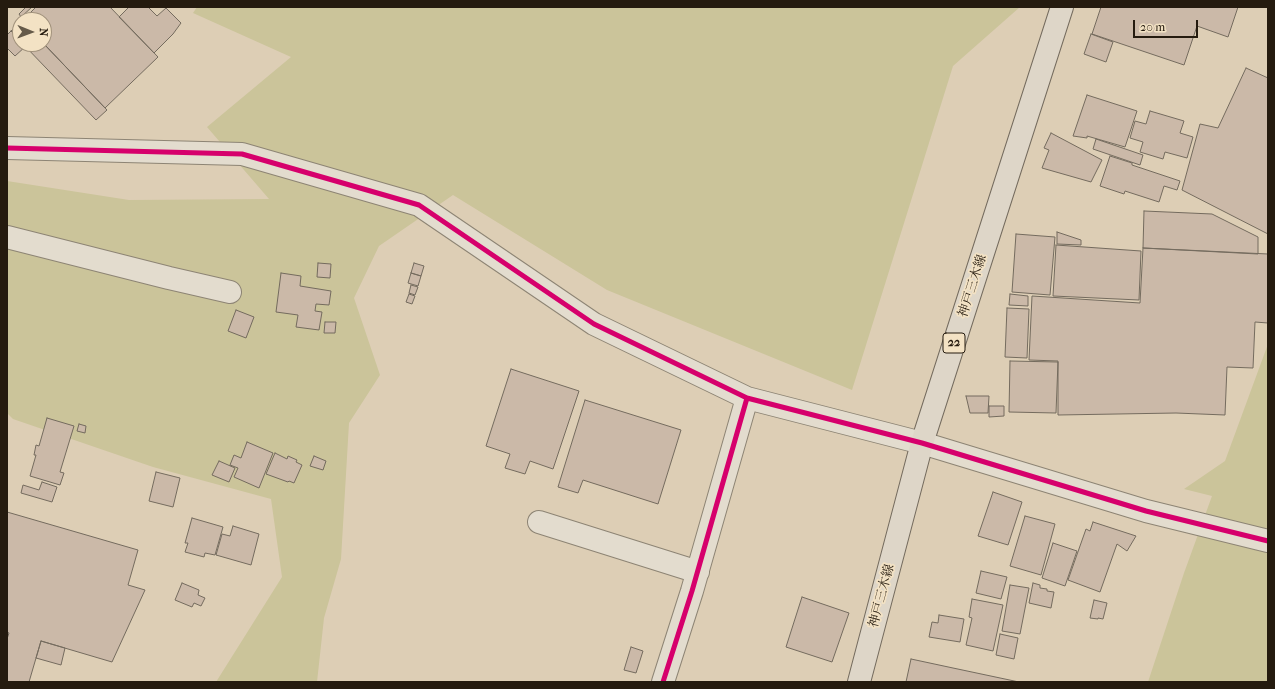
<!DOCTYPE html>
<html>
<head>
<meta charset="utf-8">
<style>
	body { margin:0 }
	#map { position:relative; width:1275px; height:689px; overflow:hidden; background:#ddceb5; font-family:"IM FELL French Canon",serif }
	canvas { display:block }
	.frame { position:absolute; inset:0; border:8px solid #251b0f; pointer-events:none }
	.north { position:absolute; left:12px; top:12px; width:40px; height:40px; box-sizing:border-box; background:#f3e2c4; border:1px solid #a1927c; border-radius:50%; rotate:91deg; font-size:11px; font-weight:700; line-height:16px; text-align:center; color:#251b0f }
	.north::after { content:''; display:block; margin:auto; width:14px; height:18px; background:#655a49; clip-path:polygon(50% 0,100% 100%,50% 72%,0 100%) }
	.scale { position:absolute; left:1133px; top:20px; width:65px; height:18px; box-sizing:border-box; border:2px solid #251b0f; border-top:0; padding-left:5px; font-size:12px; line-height:14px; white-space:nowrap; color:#251b0f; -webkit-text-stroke:3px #f3e2c4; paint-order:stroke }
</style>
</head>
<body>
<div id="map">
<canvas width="1275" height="689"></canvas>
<div class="frame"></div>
<div class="north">N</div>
<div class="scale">20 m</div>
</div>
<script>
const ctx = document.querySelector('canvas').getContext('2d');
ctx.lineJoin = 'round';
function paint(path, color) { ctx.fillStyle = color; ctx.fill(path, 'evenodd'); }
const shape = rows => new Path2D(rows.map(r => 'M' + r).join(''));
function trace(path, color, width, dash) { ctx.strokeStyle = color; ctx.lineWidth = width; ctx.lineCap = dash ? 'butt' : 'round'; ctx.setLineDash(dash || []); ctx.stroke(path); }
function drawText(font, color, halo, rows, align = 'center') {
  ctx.font = font + ' "IM FELL French Canon","Noto Serif JP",serif'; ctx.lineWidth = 3.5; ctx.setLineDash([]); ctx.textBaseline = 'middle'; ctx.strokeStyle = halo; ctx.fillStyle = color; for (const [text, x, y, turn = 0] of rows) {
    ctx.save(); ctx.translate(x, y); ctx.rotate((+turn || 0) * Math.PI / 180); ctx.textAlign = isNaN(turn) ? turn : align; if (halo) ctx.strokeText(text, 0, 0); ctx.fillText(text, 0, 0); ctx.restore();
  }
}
paint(shape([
	[197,7,1020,7,953,66,852,390,607,290,453,195,379,246,354,298,380,375,349,423,341,559,324,618,317,682,216,682,282,577,271,499,153,467,13,419,7,413,7,181,129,200,269,199,207,127,291,57,193,13],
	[1268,344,1268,682,1148,682,1184,573,1212,496,1184,489,1225,461]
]), '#cbc49a');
const building = shape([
	[26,7,32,7,21,17,19,14,26,7],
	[36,7,110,7,158,57,105,108,44,44,44,20,23,20,36,7],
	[129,7,148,7,157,16,166,8,181,23,173,34,154,53,119,17,129,7],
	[1101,7,1238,7,1228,37,1197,26,1184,65,1092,34,1101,7],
	[20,23,20,40,11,31,20,23],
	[11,31,20,40,20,44,23,44,26,46,15,56,7,48,7,35,11,31],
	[1091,34,1113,42,1106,62,1084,54,1091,34],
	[23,44,44,44,107,110,96,120,23,44],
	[1246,68,1268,78,1268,234,1182,190,1200,124,1218,128,1246,68],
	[1087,95,1137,111,1125,147,1087,136,1087,138,1073,136,1087,95],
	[1150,111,1184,121,1180,133,1193,137,1187,158,1165,152,1163,159,1140,152,1143,142,1130,138,1135,121,1146,124,1150,111],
	[1051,133,1102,160,1091,182,1042,168,1049,150,1044,148,1051,133],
	[1096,139,1143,155,1140,165,1093,149,1096,139],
	[1110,156,1132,163,1132,165,1180,181,1177,190,1164,186,1159,202,1125,191,1124,194,1100,186,1110,156],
	[1144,211,1212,214,1258,237,1258,254,1143,248,1144,211],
	[1057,232,1081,240,1081,245,1057,244,1057,232],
	[1016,234,1055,237,1050,295,1012,292,1016,234],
	[1056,245,1141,251,1139,300,1053,296,1056,245],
	[1143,248,1268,254,1268,323,1255,322,1253,368,1227,367,1225,415,1176,413,1058,415,1058,361,1029,360,1032,296,1140,303,1143,248],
	[318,263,331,264,330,278,317,277,318,263],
	[414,263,424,266,421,276,411,273,414,263],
	[281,273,301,276,300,286,331,291,329,305,316,304,315,311,322,312,319,330,296,327,298,315,276,312,281,273],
	[411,273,421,276,418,286,408,283,411,273],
	[411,285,418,287,415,295,409,293,411,285],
	[409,294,415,296,412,304,406,302,409,294],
	[1010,294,1028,296,1028,306,1009,305,1010,294],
	[1007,308,1029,309,1027,358,1005,357,1007,308],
	[236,310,254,317,246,338,228,331,236,310],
	[325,322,336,322,335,333,324,333,325,322],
	[1010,361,1058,362,1056,413,1009,412,1010,361],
	[511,369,579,391,553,469,530,461,525,474,505,468,510,454,486,446,511,369],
	[966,396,989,396,988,413,970,413,966,396],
	[585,400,681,430,658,504,583,480,578,493,558,487,585,400],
	[989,406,1004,406,1004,416,989,417,989,406],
	[47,418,74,426,60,472,64,473,60,485,30,476,36,455,34,455,36,445,39,446,47,418],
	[79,424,86,426,85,433,77,431,79,424],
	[247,442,273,453,259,488,234,477,238,468,230,465,234,455,241,458,247,442],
	[275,453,287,459,288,456,297,460,296,462,302,465,294,483,289,481,288,482,266,474,275,453],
	[314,456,326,461,323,470,310,466,314,456],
	[219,461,235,468,229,482,212,475,219,461],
	[156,472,180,478,173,507,149,501,156,472],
	[42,482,57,487,52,502,21,493,23,485,39,490,42,482],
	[993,492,1022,502,1008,545,978,536,993,492],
	[7,512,138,550,128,585,145,590,112,662,41,641,29,682,7,682,7,639,9,633,7,632,7,512],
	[1025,516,1055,524,1041,575,1010,566,1025,516],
	[192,518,223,527,215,555,205,553,204,557,185,552,188,543,185,543,192,518],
	[1093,522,1136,536,1127,551,1117,544,1100,592,1068,580,1086,529,1090,531,1093,522],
	[233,526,259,534,251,565,216,555,222,534,230,536,233,526],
	[1053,543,1077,551,1065,586,1042,578,1053,543],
	[981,571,1007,577,1001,599,976,593,981,571],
	[182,583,199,590,198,595,205,598,201,606,194,603,192,607,175,600,182,583],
	[1033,583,1040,585,1040,588,1047,589,1047,591,1054,592,1051,608,1029,603,1033,583],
	[1010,585,1029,588,1020,634,1002,631,1010,585],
	[802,597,849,613,832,662,786,647,802,597],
	[972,599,1003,605,993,651,966,645,972,618,969,617,972,599],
	[1094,600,1107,603,1103,619,1098,618,1098,619,1090,618,1094,600],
	[939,615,964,619,960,642,929,637,932,622,938,623,939,615],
	[1000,634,1018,638,1014,659,996,655,1000,634],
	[41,641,65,648,61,665,36,658,41,641],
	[631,647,643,651,636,673,624,670,631,647],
	[911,659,953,668,1019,682,906,682,911,659]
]);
paint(building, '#cbb9a8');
trace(building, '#746b5e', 1);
const minor = shape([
	[7,148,242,154,419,205,594,324,747,398,922,443,1146,511,1268,541],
	[7,237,169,278,230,292],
	[539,522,698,572],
	[663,682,692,591,747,398]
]);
const major = shape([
	[859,682,922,443,1062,7]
]);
trace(minor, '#8d8474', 24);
trace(major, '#746b5e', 24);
trace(minor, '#e3dcce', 22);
trace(major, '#ded6c8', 22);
trace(shape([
	[7,148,242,154,419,205,594,324,747,398,922,443,1146,511,1268,541],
	[663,682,692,591,747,398]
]), '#d6006c', 5);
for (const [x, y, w] of [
	[954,343,22]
]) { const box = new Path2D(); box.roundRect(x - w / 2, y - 10, w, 20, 3); ctx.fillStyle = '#f3e2c4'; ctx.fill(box); trace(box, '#251b0f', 1); }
drawText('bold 12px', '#251b0f', null, [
	["22",954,343]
]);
drawText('13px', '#251b0f', '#f3e2c4', [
	["神戸三木線",973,286,-72],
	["神戸三木線",882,596,-75]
]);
</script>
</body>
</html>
